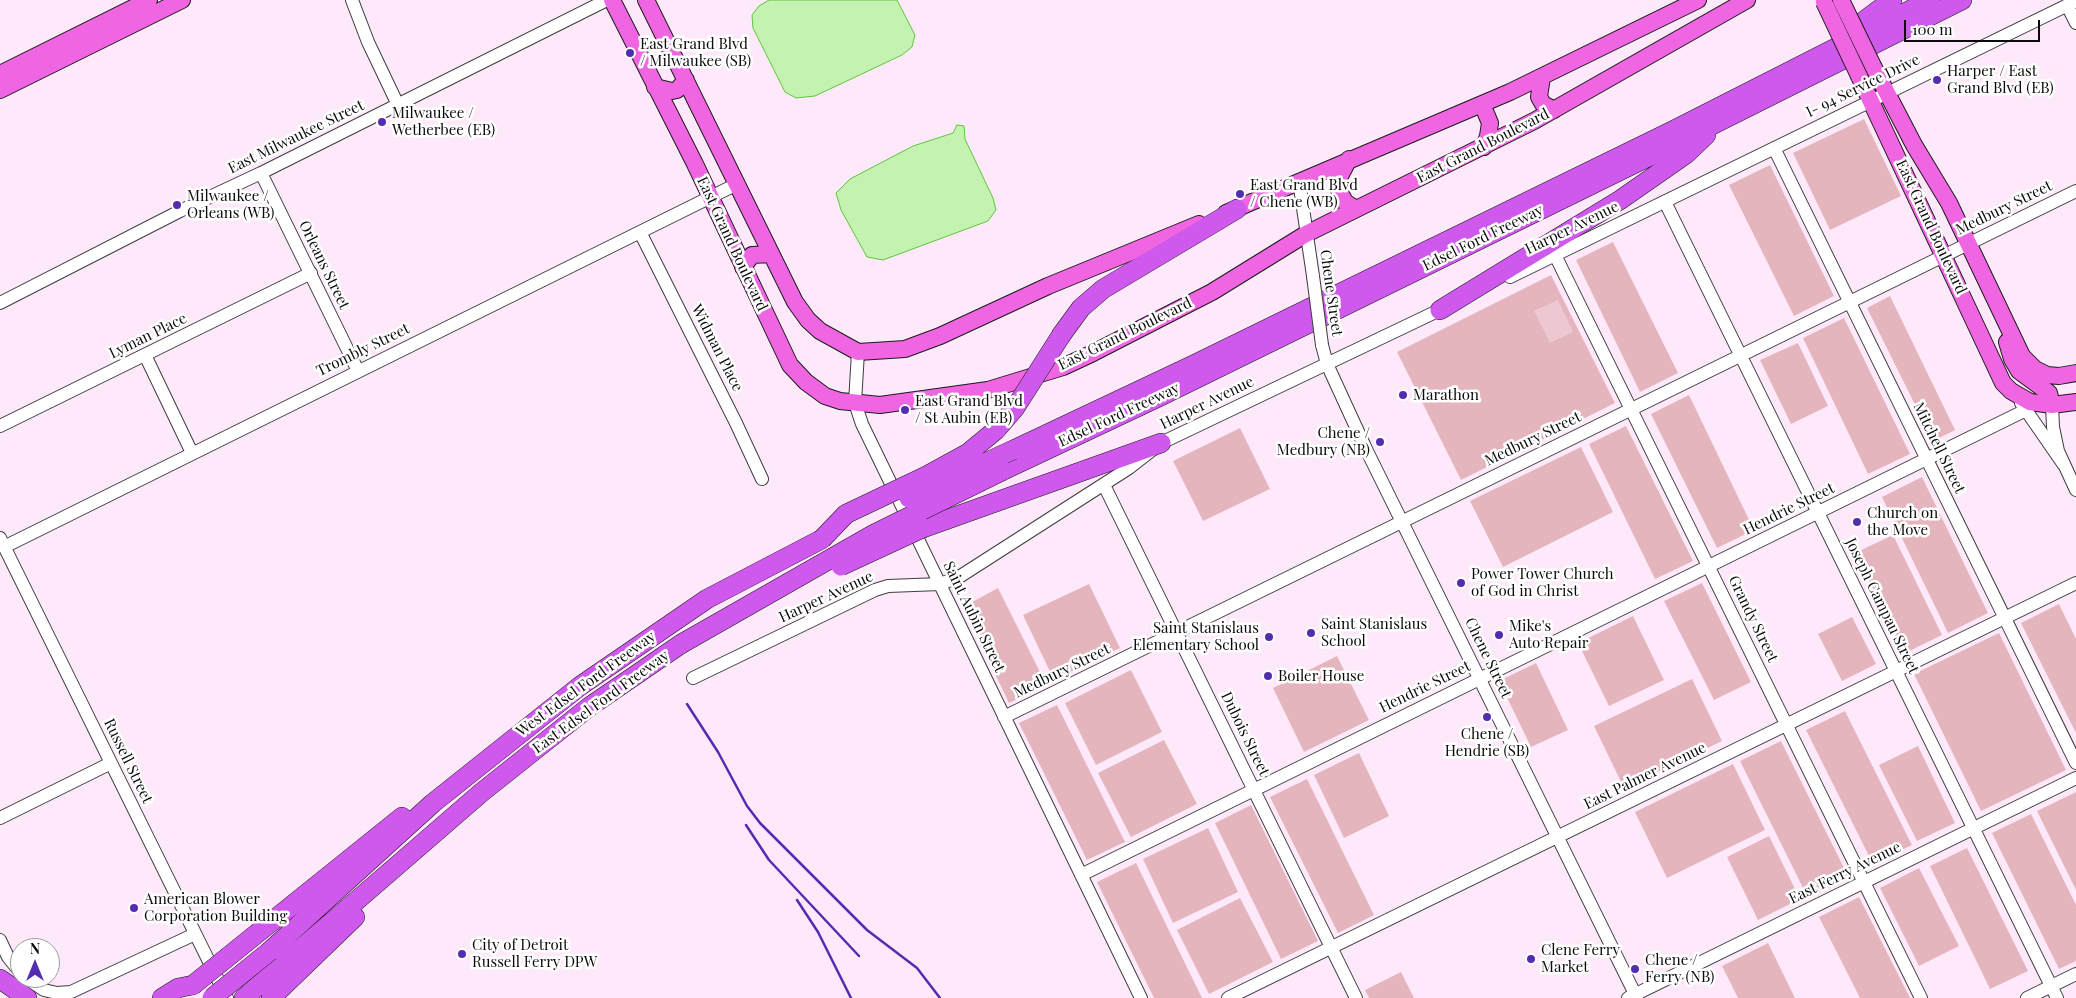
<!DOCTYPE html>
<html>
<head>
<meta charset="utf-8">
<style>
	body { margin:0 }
	#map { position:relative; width:2076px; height:998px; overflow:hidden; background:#fee9fb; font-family:"Playfair Display",serif }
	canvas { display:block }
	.north { position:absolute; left:10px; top:938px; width:50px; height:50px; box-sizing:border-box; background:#fff; border:1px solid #9d9d9d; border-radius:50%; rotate:0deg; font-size:14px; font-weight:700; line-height:20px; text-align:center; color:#0a0a0a }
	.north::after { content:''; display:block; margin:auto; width:18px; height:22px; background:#542cb1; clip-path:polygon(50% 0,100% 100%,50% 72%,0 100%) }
	.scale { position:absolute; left:1904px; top:20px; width:136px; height:22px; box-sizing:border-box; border:2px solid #0a0a0a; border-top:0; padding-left:6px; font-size:15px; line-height:18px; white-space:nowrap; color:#0a0a0a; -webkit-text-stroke:4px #fff; paint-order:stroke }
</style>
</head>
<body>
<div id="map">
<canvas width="2076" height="998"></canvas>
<div class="north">N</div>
<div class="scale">100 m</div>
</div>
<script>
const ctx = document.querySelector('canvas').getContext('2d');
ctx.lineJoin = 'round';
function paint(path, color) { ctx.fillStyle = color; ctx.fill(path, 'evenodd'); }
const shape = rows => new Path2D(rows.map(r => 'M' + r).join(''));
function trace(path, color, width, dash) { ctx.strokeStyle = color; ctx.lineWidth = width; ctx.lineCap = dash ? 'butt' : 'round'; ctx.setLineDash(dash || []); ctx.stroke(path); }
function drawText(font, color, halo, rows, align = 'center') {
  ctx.font = font + ' "Playfair Display",serif'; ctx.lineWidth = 5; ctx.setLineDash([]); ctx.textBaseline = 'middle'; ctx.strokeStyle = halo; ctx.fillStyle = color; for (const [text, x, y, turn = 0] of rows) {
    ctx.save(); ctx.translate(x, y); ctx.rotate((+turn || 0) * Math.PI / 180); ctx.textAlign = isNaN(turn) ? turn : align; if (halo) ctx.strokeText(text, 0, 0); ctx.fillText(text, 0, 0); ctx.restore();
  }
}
paint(shape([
	[1864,119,1901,196,1830,230,1793,153],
	[1770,165,1834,296,1794,316,1729,185],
	[1613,242,1678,373,1640,392,1576,260],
	[1551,275,1615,403,1461,480,1397,352],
	[1890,296,1955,430,1933,441,1867,308],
	[1844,318,1910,454,1868,474,1803,338],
	[1798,343,1828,406,1791,424,1760,360],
	[1689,395,1754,530,1717,548,1651,414],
	[1626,426,1693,561,1655,579,1589,444],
	[1240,428,1270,489,1203,521,1173,461],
	[1581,447,1613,512,1503,567,1470,501],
	[1922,477,1988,613,1948,633,1882,497],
	[1893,535,1942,635,1905,653,1855,553],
	[1702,583,1751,682,1714,700,1664,601],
	[1089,584,1120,648,1054,680,1023,615],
	[998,588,1047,686,1009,703,963,607],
	[2059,604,2076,639,2076,733,2021,623],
	[1633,616,1664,680,1609,706,1578,643],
	[1852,617,1876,664,1842,681,1818,634],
	[1999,633,2066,770,1981,811,1914,674],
	[1337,656,1369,720,1304,752,1273,688],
	[1536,663,1568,730,1531,747,1499,681],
	[1131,670,1162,732,1096,765,1065,703],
	[1692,679,1722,741,1624,788,1594,726],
	[1057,705,1125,842,1087,860,1019,723],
	[1845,711,1912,845,1873,864,1806,730],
	[1164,740,1197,804,1131,837,1098,773],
	[1781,741,1849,878,1808,898,1740,761],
	[1918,746,1955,823,1917,841,1879,765],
	[1359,753,1389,816,1344,838,1314,775],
	[1733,764,1765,830,1667,878,1635,812],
	[1307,779,1374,915,1338,933,1270,797],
	[2076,792,2076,890,2037,811],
	[1251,805,1318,941,1281,959,1215,823],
	[2031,814,2076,905,2076,961,2059,969,1992,833],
	[1208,828,1238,892,1173,923,1143,859],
	[1769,836,1800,899,1758,920,1727,857],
	[1967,848,2028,971,1990,989,1930,866],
	[1136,863,1202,998,1154,998,1097,882],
	[1919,868,1959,946,1919,966,1880,888],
	[1859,897,1910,998,1860,998,1819,917],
	[1240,898,1273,962,1209,994,1177,930],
	[1768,943,1795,998,1738,998,1722,966],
	[1401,972,1414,998,1369,998,1365,990]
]), '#e5b5be');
paint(shape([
	[1558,300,1573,332,1550,343,1534,311]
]), '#edc7d2');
const water = shape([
	[769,0,897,0,915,35,912,47,902,55,815,96,796,98,785,92,753,28,752,15,759,6,769,0],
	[957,125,964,126,965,139,993,198,996,210,988,221,883,260,867,257,841,210,836,193,850,179,913,146,953,133,957,125]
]);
paint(water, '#c3f2b1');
trace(water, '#5fc43c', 1);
const minor = shape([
	[352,0,368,42,398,105],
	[2067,5,2076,23],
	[1774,148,2076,763],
	[261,173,358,371],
	[1299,181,1313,276],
	[1665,202,2057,998],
	[640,232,736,423,762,479],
	[1555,255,1921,998],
	[1510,277,2076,1],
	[0,303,180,211,261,173,607,0],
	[1322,345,1327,364,1366,449,1637,998],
	[858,352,855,403,862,424,1141,998],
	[145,355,192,453],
	[2021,403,2064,465],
	[2052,405,2053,427,2058,451,2076,490],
	[0,426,311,273],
	[1104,485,1356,998],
	[0,538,227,998],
	[4,547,737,184],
	[693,678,875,590,888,586,940,584,959,577,1129,468,1161,443,1446,307],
	[1004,717,2076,191],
	[0,818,111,763],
	[1081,875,2026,410],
	[0,940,8,957,20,972],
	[26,978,44,990,57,993,71,992,195,934],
	[1228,998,2076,583],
	[1628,998,2076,778],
	[2027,998,2076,974]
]);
const major = shape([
	[612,0,695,164,790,365,806,382,825,396,840,401,880,405,988,390,1063,367,1093,353,1212,292,1306,234,1534,121,1747,0],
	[646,0,795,302,808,320,820,331,858,352,905,349,940,336,1048,286,1199,224],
	[1874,68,1914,145,1949,203,2022,356,2035,369,2047,375,2059,376,2076,373],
	[0,74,149,0],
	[1859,76,2003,383,2011,391,2030,402,2052,405,2076,402],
	[1542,77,1539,97,1543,104,1554,110],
	[655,87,672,91,677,90,686,80],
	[0,90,182,0],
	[1482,104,1490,123,1488,136,1484,147],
	[1349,159,1340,176,1338,188,1345,202,1356,209],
	[1226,213,1510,92,1698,0],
	[743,267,752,255,771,254],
	[2007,342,2012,359,2019,371,2049,393,2052,405]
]);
const highway = shape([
	[1857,26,1892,0],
	[1440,310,1620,200,1686,154,1706,135],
	[1062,334,1081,308,1103,289,1237,209],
	[1013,450,1193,365,1672,131,1930,0],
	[1002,471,1159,397,1646,158,1962,0],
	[923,528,1161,443],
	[265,927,402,817],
	[270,951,433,803,580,686,707,599,822,539],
	[0,979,27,998],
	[162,998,178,988,193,985],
	[244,998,482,792,589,707,681,644],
	[271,998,355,917]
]);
trace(minor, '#3d3d3d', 14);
trace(major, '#1b1b1b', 18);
trace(highway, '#1b1b1b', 20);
trace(minor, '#fff', 12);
trace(major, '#f066e2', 16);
trace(highway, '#cf59ec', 19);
trace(shape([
	[687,704,718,752,747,806,760,823,867,930,917,968,940,998],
	[746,825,769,860,859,956],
	[797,900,818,932,851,998]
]), '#542cb1', 2.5);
const minorBridge = shape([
	[1313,276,1322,345]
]);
const majorBridge = shape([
	[1841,0,1874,68],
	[1824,2,1859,76]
]);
const highwayBridge = shape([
	[909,498,1013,450],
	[822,539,846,514,926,476,968,453,996,430,1015,408,1062,334],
	[841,566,923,528],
	[681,644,874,534,1002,471],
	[193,985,265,927],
	[212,998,270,951]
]);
trace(minorBridge, '#3d3d3d', 14, []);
trace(majorBridge, '#1b1b1b', 18, []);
trace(highwayBridge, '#1b1b1b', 20, []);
trace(minorBridge, '#fff', 12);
trace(majorBridge, '#f066e2', 16);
trace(highwayBridge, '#cf59ec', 19);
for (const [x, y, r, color] of [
	[630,53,5,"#542cb1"],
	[1937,80,5,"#542cb1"],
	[382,122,5,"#542cb1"],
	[1240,194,5,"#542cb1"],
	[177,205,5,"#542cb1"],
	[1403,395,5,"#542cb1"],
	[905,410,5,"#542cb1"],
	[1380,442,5,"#542cb1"],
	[1857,522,5,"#542cb1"],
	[1461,583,5,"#542cb1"],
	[1311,633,5,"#542cb1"],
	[1499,635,5,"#542cb1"],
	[1269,637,5,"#542cb1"],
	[1268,676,5,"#542cb1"],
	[1487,717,5,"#542cb1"],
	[134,908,5,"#542cb1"],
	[462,954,5,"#542cb1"],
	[1531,959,5,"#542cb1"],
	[1635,969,5,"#542cb1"]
]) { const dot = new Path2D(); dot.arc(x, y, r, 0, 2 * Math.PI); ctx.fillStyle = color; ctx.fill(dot); trace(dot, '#fff', 2); }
drawText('15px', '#0a0a0a', '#fff', [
	["East Grand Blvd",640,44],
	["/ Milwaukee (SB)",640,61],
	["Harper / East",1947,71],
	["Grand Blvd (EB)",1947,88],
	["Milwaukee /",392,113],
	["Wetherbee (EB)",392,130],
	["East Grand Blvd",1250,185],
	["/ Chene (WB)",1250,202],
	["Milwaukee /",187,196],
	["Orleans (WB)",187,213],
	["Marathon",1413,395],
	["East Grand Blvd",915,401],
	["/ St Aubin (EB)",915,418],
	["Chene /",1370,433,"right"],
	["Medbury (NB)",1370,450,"right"],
	["Church on",1867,513],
	["the Move",1867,530],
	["Power Tower Church",1471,574],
	["of God in Christ",1471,591],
	["Saint Stanislaus",1321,624],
	["School",1321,641],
	["Mike's",1509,626],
	["Auto Repair",1509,643],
	["Saint Stanislaus",1259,628,"right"],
	["Elementary School",1259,645,"right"],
	["Boiler House",1278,676],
	["Chene /",1487,734,"center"],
	["Hendrie (SB)",1487,751,"center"],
	["American Blower",144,899],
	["Corporation Building",144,916],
	["City of Detroit",472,945],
	["Russell Ferry DPW",472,962],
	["Clene Ferry",1541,950],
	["Market",1541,967],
	["Chene /",1645,960],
	["Ferry (NB)",1645,977]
], 'left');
drawText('15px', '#0a0a0a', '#fff', [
	["I- 94 Service Drive",1863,86,-26],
	["East Milwaukee Street",296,137,-26],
	["East Grand Boulevard",1483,146,-27],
	["Medbury Street",2004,208,-26],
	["East Grand Boulevard",1931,227,65],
	["Harper Avenue",1572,228,-26],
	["Edsel Ford Freeway",1483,238,-26],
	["East Grand Boulevard",732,244,65],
	["Orleans Street",324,265,64],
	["Chene Street",1331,293,82],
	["East Grand Boulevard",1125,334,-26],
	["Lyman Place",148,336,-26],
	["Widman Place",717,348,63],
	["Trombly Street",363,350,-26],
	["Harper Avenue",1207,403,-26],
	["Edsel Ford Freeway",1119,415,-25],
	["Medbury Street",1533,439,-26],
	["Mitchell Street",1939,448,64],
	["Hendrie Street",1789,509,-26],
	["Harper Avenue",826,597,-25],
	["Joseph Campau Street",1882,606,64],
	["Saint Aubin Street",974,617,64],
	["Grandy Street",1753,619,64],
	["Chene Street",1488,658,64],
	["Medbury Street",1062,671,-26],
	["West Edsel Ford Freeway",586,684,-36],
	["Hendrie Street",1425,687,-26],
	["East Edsel Ford Freeway",601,702,-36],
	["Dubois Street",1245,734,64],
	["Russell Street",128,761,64],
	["East Palmer Avenue",1645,776,-26],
	["East Ferry Avenue",1845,873,-26]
]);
</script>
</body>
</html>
